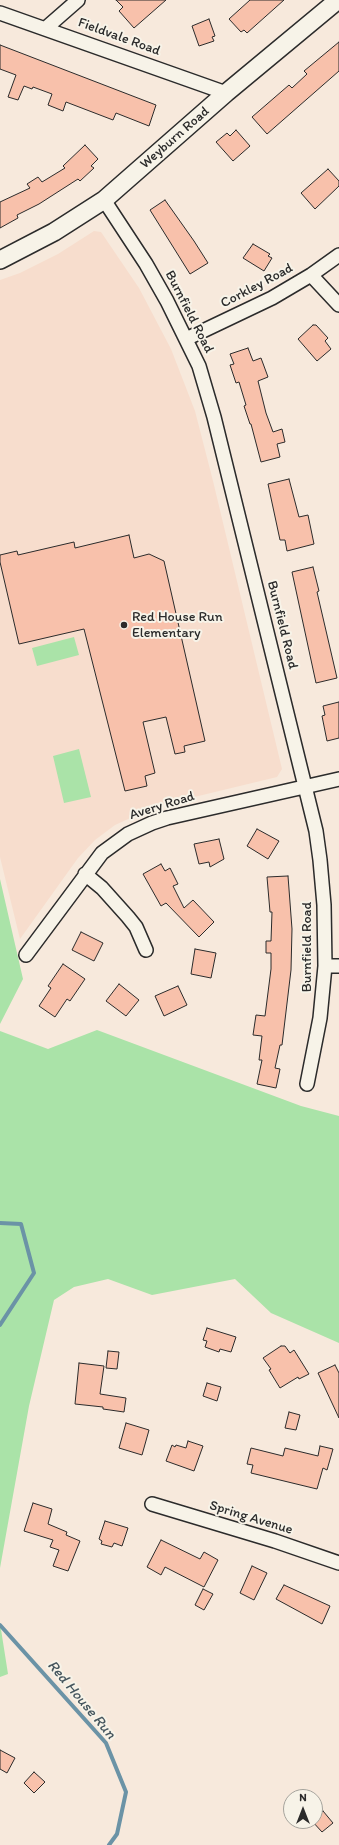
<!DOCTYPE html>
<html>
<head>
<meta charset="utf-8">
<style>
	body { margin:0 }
	#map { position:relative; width:339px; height:1845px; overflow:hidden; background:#f7e9dc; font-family:Itim,sans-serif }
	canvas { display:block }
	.north { position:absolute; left:283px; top:1789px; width:40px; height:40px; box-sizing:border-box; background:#f7f3e8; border:1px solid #a5a39c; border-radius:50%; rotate:0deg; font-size:11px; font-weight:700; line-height:16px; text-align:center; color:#2b2b2b }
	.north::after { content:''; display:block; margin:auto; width:14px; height:18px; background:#2b2b2b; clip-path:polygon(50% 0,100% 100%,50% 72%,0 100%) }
</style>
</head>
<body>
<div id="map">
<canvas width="339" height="1845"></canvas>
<div class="north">N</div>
</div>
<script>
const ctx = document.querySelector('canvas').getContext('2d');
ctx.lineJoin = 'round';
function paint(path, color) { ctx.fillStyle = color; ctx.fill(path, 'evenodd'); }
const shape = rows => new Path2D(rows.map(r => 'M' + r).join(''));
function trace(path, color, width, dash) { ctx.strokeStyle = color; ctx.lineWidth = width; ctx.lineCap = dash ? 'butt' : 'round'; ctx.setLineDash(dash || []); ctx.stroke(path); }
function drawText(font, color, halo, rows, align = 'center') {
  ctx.font = font + ' Itim,sans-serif'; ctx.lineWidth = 4; ctx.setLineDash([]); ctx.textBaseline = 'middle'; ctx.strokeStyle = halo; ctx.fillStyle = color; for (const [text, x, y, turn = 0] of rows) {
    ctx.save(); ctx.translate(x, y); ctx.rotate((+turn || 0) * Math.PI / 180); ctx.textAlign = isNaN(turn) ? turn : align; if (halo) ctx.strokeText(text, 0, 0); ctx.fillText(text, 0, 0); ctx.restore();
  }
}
paint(shape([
	[94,231,101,232,139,288,171,349,195,411,213,481,282,769,277,777,157,806,115,825,95,840,78,858,20,939,0,857,0,280,20,273,58,254]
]), '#f7ddcd');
paint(shape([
	[74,637,79,655,37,666,32,648],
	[79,749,91,797,64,803,53,756],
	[0,879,23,979,0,1024],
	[97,1030,301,1106,339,1116,339,1343,271,1313,235,1279,152,1295,108,1279,74,1287,54,1300,29,1406,0,1568,0,1031,48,1049],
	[0,1623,8,1674,0,1677]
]), '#aae3a8');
trace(shape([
	[0,1223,21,1224,34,1273,0,1325],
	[0,1625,106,1743,126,1792,117,1834,109,1845]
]), '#6b93a6', 4);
const building = shape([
	[116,0,166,0,134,28,119,11,123,7,116,0],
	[250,0,284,0,247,33,244,30,241,32,229,19,250,0],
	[209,19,215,36,212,37,214,41,199,46,192,26,209,19],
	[339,42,339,71,267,134,252,117,289,85,292,88,307,74,304,71,339,42],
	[0,45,156,105,149,126,116,113,113,120,66,102,63,111,48,105,52,94,33,87,32,89,24,86,18,100,8,97,16,75,0,69,0,45],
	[236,130,250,146,233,161,216,142,227,133,230,136,236,130],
	[85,145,98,159,91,166,94,168,80,181,78,179,39,204,17,215,18,218,0,228,0,202,30,188,27,184,38,177,42,182,65,168,63,166,85,145],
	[328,169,339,181,339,186,315,209,301,193,328,169],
	[165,200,194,241,208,263,190,274,150,210,165,200],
	[253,244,270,254,268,256,272,258,264,271,243,258,253,244],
	[313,325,316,325,328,338,325,341,331,349,317,361,298,339,313,325],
	[248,348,253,361,261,358,268,377,258,381,266,413,273,432,282,429,285,442,277,444,280,457,261,462,251,424,250,424,244,406,246,405,239,382,236,383,230,365,234,364,230,354,248,348],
	[289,479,299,517,308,515,314,544,287,551,285,540,280,540,268,484,289,479],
	[129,535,134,558,149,554,164,561,205,741,184,746,185,752,175,754,166,717,143,722,155,773,145,776,147,786,125,791,84,629,19,644,0,562,0,555,17,551,18,555,74,542,75,548,129,535],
	[313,567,319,591,317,592,337,678,316,683,292,572,313,567],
	[339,702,339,738,327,741,322,716,325,715,323,706,339,702],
	[257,829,279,841,268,859,247,846,257,829],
	[219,839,224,859,210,867,209,862,199,864,194,844,219,839],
	[161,864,165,871,170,868,178,884,173,886,184,908,193,900,214,922,199,937,166,903,161,906,143,874,161,864],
	[288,876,292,929,291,970,282,1045,280,1045,275,1068,280,1069,276,1088,257,1084,262,1060,259,1060,262,1036,253,1035,256,1015,265,1016,271,969,271,953,266,953,266,941,271,941,272,912,270,912,267,877,288,876],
	[81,932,103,943,94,961,72,950,81,932],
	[195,949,216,953,211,978,191,974,195,949],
	[63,964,85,979,70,1001,67,999,55,1017,39,1006,51,988,48,986,63,964],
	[119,984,139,1000,126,1016,106,1001,119,984],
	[178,986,187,1005,164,1016,155,996,178,986],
	[207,1328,236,1337,231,1352,220,1349,219,1352,205,1347,207,1341,203,1340,207,1328],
	[281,1346,285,1346,290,1353,294,1350,309,1374,299,1379,298,1377,280,1388,269,1370,271,1369,263,1358,281,1346],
	[108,1351,119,1352,117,1369,106,1368,108,1351],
	[79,1363,104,1366,100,1394,126,1398,124,1412,103,1409,103,1407,75,1404,79,1363],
	[335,1365,339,1373,339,1418,318,1373,335,1365],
	[207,1383,221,1387,217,1401,203,1396,207,1383],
	[289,1412,300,1415,296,1430,285,1428,289,1412],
	[126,1423,149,1430,142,1455,119,1448,126,1423],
	[188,1441,203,1446,194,1471,166,1461,172,1445,175,1447,176,1445,186,1448,188,1441],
	[320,1446,333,1449,327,1470,323,1468,317,1489,251,1473,253,1465,247,1464,251,1448,283,1456,285,1448,318,1456,320,1446],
	[33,1503,52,1509,48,1524,67,1532,66,1535,80,1541,68,1571,53,1566,59,1550,50,1547,53,1540,24,1531,33,1503],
	[105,1521,128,1528,122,1546,114,1543,112,1547,101,1544,102,1541,99,1539,105,1521],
	[161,1540,200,1559,204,1552,218,1560,204,1587,165,1567,161,1575,147,1567,161,1540],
	[252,1566,267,1573,254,1600,240,1593,252,1566],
	[284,1585,330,1606,322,1624,276,1599,284,1585],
	[203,1589,213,1594,204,1610,195,1605,203,1589],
	[0,1750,15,1758,7,1773,0,1769,0,1750],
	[34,1772,45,1782,34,1793,24,1783,34,1772],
	[323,1811,333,1823,322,1832,312,1821,315,1821,315,1818,323,1811]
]);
paint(building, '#f8c1ab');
trace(building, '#2b2b2b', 1);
const minor = shape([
	[0,13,226,93],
	[46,28,78,0],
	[104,200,146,264,167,301,199,366,214,417,316,831,320,860,324,905,325,966,320,1018,307,1084],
	[311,275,339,305],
	[186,339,272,298,311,275,339,255],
	[85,874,102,888,128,917,136,927,146,950],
	[26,955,102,853,128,834,152,823,167,818,339,779],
	[325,966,339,966],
	[152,1504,275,1541,339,1563]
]);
const tertiary = shape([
	[0,260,54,232,104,200,226,93,338,0]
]);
trace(minor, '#2b2b2b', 16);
trace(tertiary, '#2b2b2b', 20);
trace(minor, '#f7f3e8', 13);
trace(tertiary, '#f7f3e8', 17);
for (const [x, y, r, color] of [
	[124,625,4,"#2b2b2b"]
]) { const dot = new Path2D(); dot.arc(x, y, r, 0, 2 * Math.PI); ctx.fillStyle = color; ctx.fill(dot); trace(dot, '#f7f3e8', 1.5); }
drawText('14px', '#2b2b2b', '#f7f3e8', [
	["Fieldvale Road",119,37,20],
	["Weyburn Road",175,138,-41],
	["Corkley Road",257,286,-28],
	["Burnfield Road",189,312,63],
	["Burnfield Road",282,625,76],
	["Avery Road",162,806,-17],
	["Burnfield Road",307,947,-90],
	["Spring Avenue",251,1518,17]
]);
drawText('14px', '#2b2b2b', '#f7f3e8', [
	["Red House Run",132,617],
	["Elementary",132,633]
], 'left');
drawText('italic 15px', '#46565e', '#f7f3e8', [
	["Red House Run",81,1700,50]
]);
</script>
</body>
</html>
